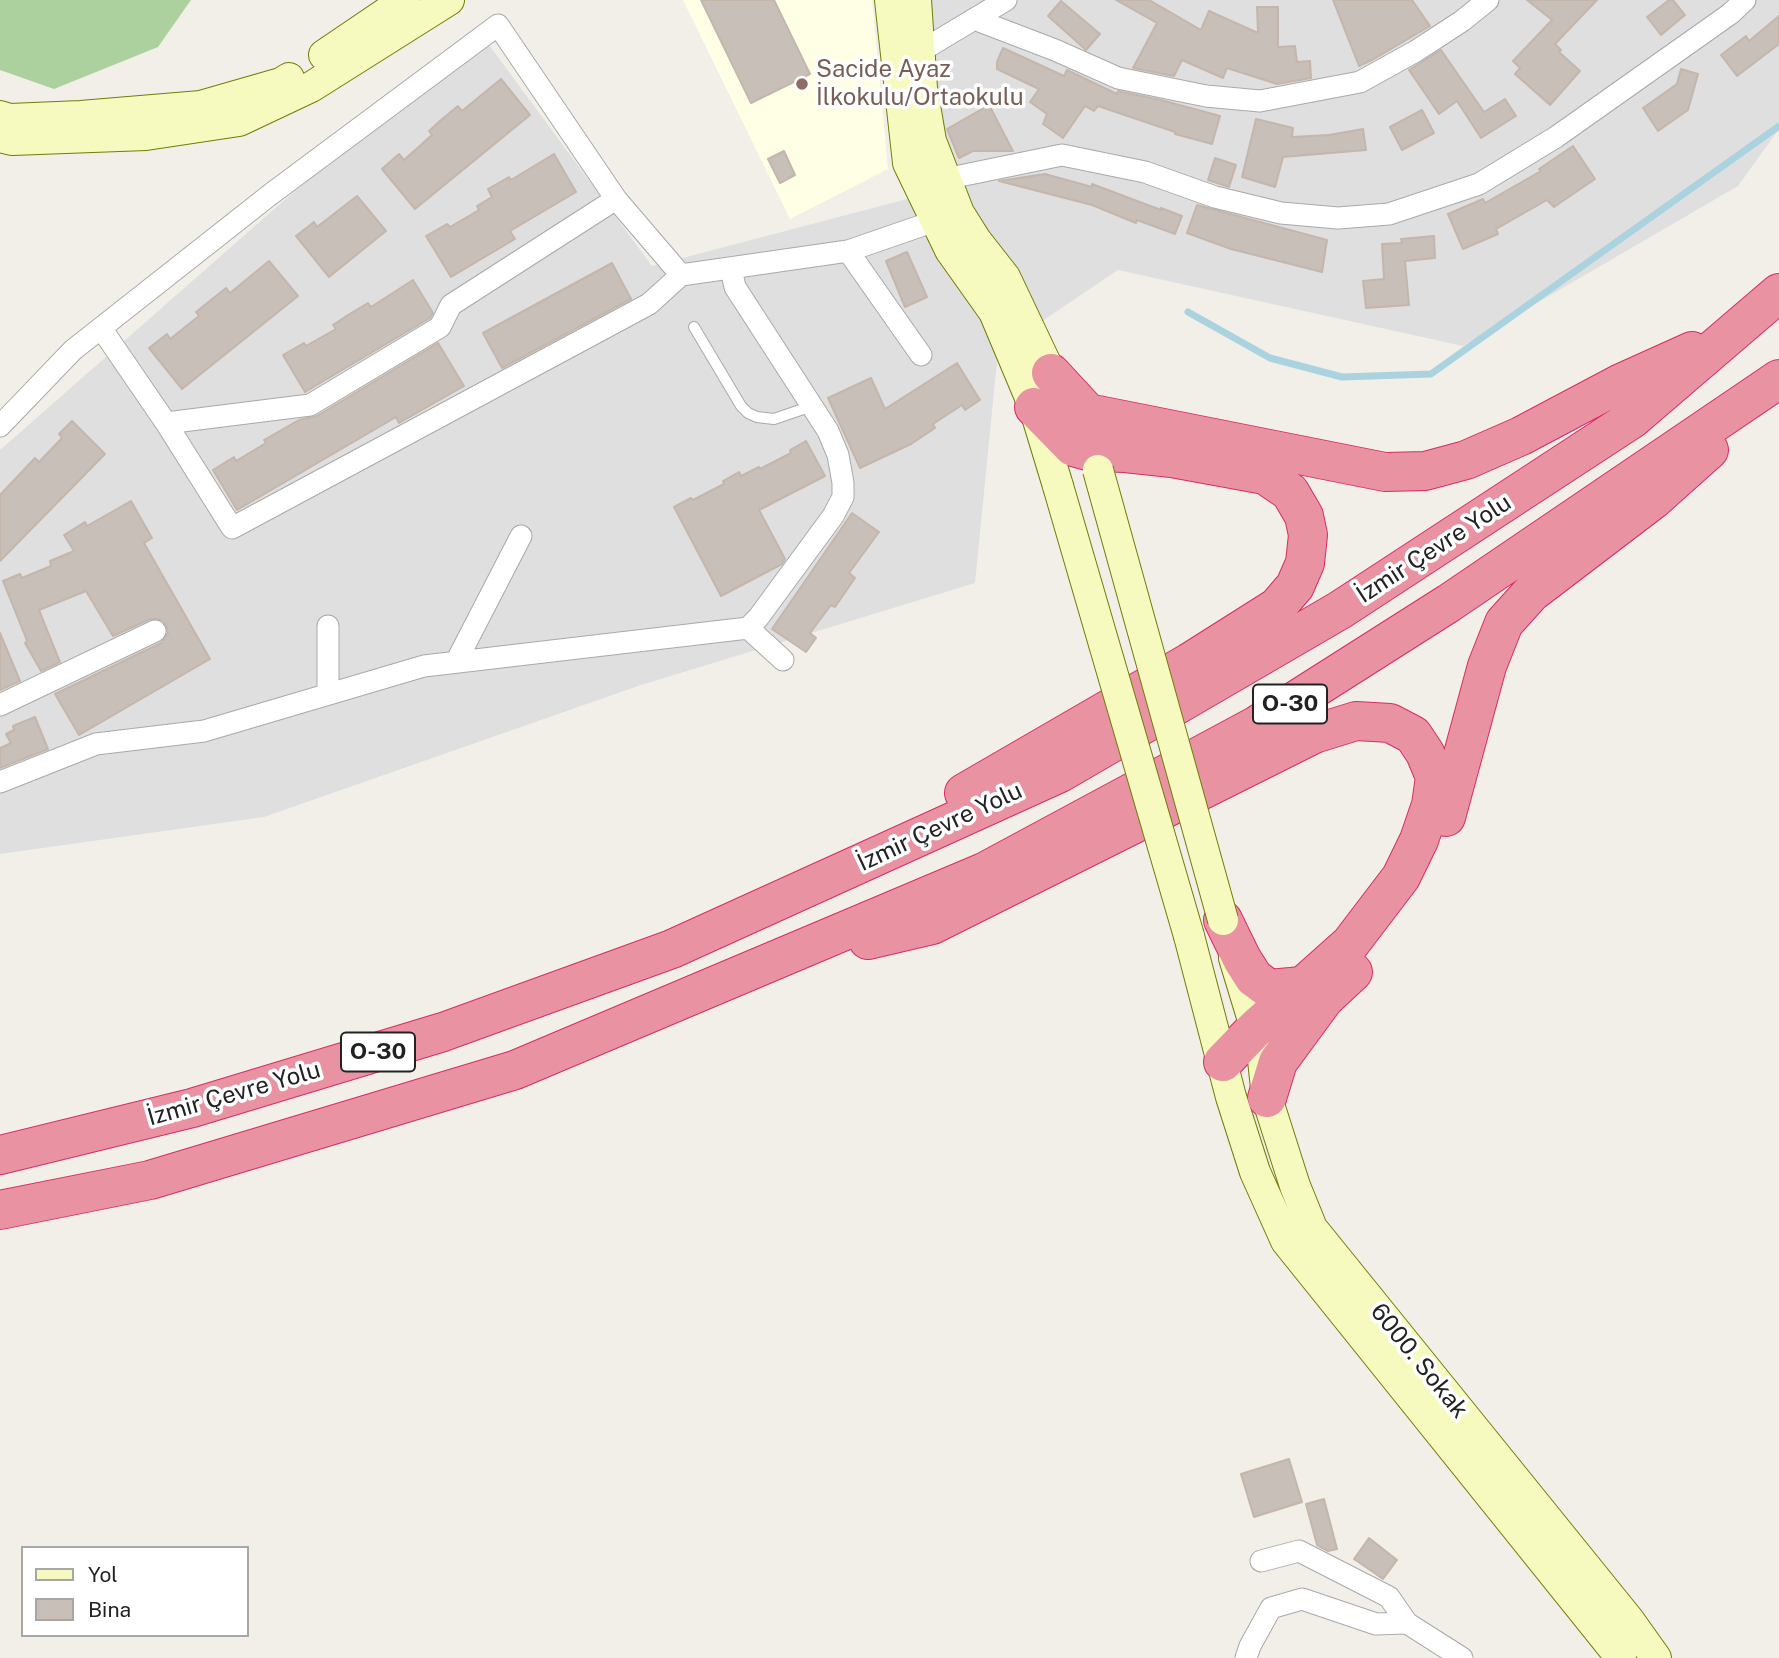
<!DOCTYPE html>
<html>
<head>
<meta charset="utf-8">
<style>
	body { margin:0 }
	#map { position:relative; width:1779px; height:1658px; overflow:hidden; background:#f2efe9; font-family:"Public Sans",sans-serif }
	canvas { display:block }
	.legend { position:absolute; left:21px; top:1546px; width:228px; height:91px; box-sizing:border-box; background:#fff; border:2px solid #a7a7a7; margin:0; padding:9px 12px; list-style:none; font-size:21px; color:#222 }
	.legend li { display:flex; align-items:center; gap:14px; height:35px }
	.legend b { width:35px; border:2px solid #a7a7a7 }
</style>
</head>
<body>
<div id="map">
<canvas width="1779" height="1658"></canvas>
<ul class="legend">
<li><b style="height:9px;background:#f7fabf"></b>Yol</li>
<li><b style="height:19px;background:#c7bfb8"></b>Bina</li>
</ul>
</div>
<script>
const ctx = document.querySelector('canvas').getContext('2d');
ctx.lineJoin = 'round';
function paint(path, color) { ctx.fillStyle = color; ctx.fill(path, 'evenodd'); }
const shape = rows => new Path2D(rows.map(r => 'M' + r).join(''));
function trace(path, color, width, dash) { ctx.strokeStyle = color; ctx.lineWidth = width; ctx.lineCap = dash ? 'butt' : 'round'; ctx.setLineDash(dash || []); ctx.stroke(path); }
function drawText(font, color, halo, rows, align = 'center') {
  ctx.font = font + ' "Public Sans",sans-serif'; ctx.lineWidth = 7; ctx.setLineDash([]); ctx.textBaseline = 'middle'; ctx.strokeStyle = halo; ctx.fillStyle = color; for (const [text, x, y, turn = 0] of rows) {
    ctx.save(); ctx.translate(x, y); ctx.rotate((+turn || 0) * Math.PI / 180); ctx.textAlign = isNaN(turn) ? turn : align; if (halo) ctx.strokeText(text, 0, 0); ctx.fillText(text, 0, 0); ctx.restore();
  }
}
paint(shape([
	[892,0,1779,0,1779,129,1738,186,1463,346,1118,270,998,351,975,583,638,686,264,817,0,854,0,450,478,30,652,266,911,198]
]), '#e0dfdf');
paint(shape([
	[683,0,872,0,888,169,790,219]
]), '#ffffe5');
paint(shape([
	[0,0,191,0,158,47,54,89,0,70]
]), '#add19e');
trace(shape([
	[1188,312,1270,358,1342,377,1431,374,1779,126]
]), '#aad3df', 7);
const building = shape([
	[701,0,774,0,810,74,751,103,701,0],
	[1116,0,1149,0,1201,30,1209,11,1258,33,1257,7,1278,7,1278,47,1295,46,1297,62,1310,61,1311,78,1277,84,1227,68,1223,78,1182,60,1174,76,1133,68,1157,23,1116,0],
	[1333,0,1412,0,1430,26,1374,59,1359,66,1333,0],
	[1527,0,1597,0,1555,44,1561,50,1559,52,1580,71,1550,105,1515,74,1520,68,1513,61,1552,20,1527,0],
	[1669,0,1673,0,1685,15,1661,35,1647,17,1669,0],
	[1061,1,1100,34,1086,50,1048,16,1061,1],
	[1779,16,1779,44,1737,76,1721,55,1746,36,1749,41,1779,16],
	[1003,48,1064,76,1067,70,1117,94,1118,91,1161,100,1220,116,1212,144,1175,134,1175,132,1098,106,1094,111,1085,106,1063,138,1043,124,1047,114,1030,102,1039,89,997,69,997,62,1003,48],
	[1441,50,1484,112,1505,99,1516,116,1481,138,1457,101,1439,114,1409,70,1441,50],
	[1681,69,1698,74,1688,110,1658,131,1643,108,1677,84,1681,69],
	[501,79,530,115,415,209,382,169,399,154,404,160,432,135,429,131,441,120,458,106,462,111,501,79],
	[989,105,1013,151,973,151,959,158,947,129,989,105],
	[1422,110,1434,133,1402,150,1390,127,1422,110],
	[1256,119,1293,128,1292,137,1329,135,1363,129,1366,150,1283,157,1275,187,1242,177,1256,119],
	[1573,146,1595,179,1554,207,1547,200,1496,229,1498,234,1463,249,1448,214,1483,199,1485,203,1541,171,1539,169,1573,146],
	[784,151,795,175,780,183,768,159,784,151],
	[554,154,576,192,510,231,515,239,451,277,426,236,447,224,450,227,479,210,477,206,492,197,488,189,509,177,511,180,554,154],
	[1215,158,1236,165,1229,187,1208,180,1215,158],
	[1045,174,1092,187,1092,184,1161,210,1161,208,1182,216,1175,234,1137,220,1136,223,1092,205,999,181,1045,174],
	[357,196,386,231,329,277,296,236,314,222,317,227,357,196],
	[1197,205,1327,240,1322,272,1231,249,1187,233,1197,205],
	[1434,236,1435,258,1405,261,1409,305,1366,308,1363,281,1384,279,1382,244,1402,243,1401,239,1434,236],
	[907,252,927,297,905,307,886,261,907,252],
	[269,261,298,296,182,389,149,348,167,334,170,339,199,316,196,312,226,288,230,293,269,261],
	[612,263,631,299,502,368,483,333,612,263],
	[413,280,433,313,430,318,305,392,283,355,304,343,306,346,336,329,333,325,348,315,368,303,371,307,413,280],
	[438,343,464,386,399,423,396,417,237,510,213,470,234,457,236,461,266,443,264,440,299,420,317,416,438,343],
	[957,363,980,400,965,410,962,405,933,424,935,428,911,444,860,468,828,398,871,378,885,409,957,363],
	[72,421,105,454,0,561,0,495,35,458,39,462,62,438,59,434,72,421],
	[806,441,825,476,759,510,785,559,782,564,721,596,674,507,691,498,693,500,724,484,723,481,739,472,741,476,759,467,760,469,791,453,790,450,806,441],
	[131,501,152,538,144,543,210,659,79,735,55,694,161,643,168,633,166,625,162,620,150,619,113,636,86,591,39,610,60,662,41,671,25,643,27,642,26,638,3,581,20,574,22,578,51,566,50,561,74,551,64,535,85,522,87,526,131,501],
	[852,513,879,532,849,573,855,578,835,607,831,605,810,633,816,638,806,652,772,629,852,513],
	[0,633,20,681,0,690,0,633],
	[35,717,48,749,0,768,0,748,11,743,6,734,14,730,13,726,35,717],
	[1289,1459,1302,1502,1254,1517,1241,1474,1289,1459],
	[1324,1499,1337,1549,1328,1551,1317,1545,1306,1504,1324,1499],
	[1369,1538,1397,1560,1383,1579,1354,1559,1369,1538]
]);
paint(building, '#c7bfb8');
trace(building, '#c4b6ab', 2);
const lane = shape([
	[694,327,741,406,748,413,757,417,774,419,812,406]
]);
const street = shape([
	[974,19,1055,50,1118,78,1206,96,1260,101,1360,82,1416,51,1462,21,1488,0],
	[921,51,1006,0],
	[945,179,1062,155,1145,172,1215,197,1281,213,1338,218,1389,214,1479,184,1556,137,1730,14,1745,0],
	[848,251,935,221],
	[101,328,166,423,232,528,649,304,681,275],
	[166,423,310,405,440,327,451,305,616,199],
	[0,426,73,350,271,194,498,25,616,199,681,275,848,251,921,355],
	[748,628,783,660],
	[456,662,521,536],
	[328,694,328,626],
	[0,705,155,631],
	[0,782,96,744,204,731,424,666,748,628,758,618,833,516,843,497,843,483,838,455,828,431,735,287,731,269],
	[1261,1561,1299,1551,1389,1597,1407,1623,1462,1658],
	[1246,1658,1250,1646,1271,1608,1302,1599,1376,1624,1407,1623]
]);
const secondary = shape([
	[890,0,908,163,950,250,994,312,1034,407,1058,486],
	[916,0,922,88,931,141,959,213,976,240,1005,277,1060,393],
	[324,55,405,0],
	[0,116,10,119,81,116,201,106,281,83,289,78],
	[0,137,12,140,146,135,239,121,311,87,449,0],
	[1189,936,1231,1097,1255,1172,1286,1241,1621,1658],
	[1234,958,1262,1050,1267,1098,1295,1186,1312,1228,1629,1620,1656,1658]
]);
const highway = shape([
	[1051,373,1088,413,1385,472,1425,471,1466,460,1521,436,1621,383,1692,351],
	[964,793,1190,662,1277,607,1295,586,1305,563,1308,535,1304,516,1290,492,1265,475,1172,458,1125,453,1091,452,1073,447,1034,407],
	[1446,817,1487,666,1504,623,1531,593,1653,500,1709,450],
	[1223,920,1242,959,1254,978,1269,989,1302,986],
	[868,940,932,925,1314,734,1356,721,1390,723,1413,735,1425,753,1435,777,1431,805,1419,840,1401,877,1350,944,1256,1028,1223,1062],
	[1267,1098,1278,1062,1325,998,1353,972],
	[0,1155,192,1108,443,1032,672,949,1060,773,1340,610,1632,419,1779,293],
	[0,1210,150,1180,515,1070,984,872,1257,725,1449,603,1779,379]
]);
trace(lane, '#a9a9a9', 12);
trace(street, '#a9a9a9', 23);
trace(secondary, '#707d05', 32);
trace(highway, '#dc2a67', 40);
trace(lane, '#fff', 10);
trace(street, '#fff', 21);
trace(secondary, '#f7fabf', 30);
trace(highway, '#e892a2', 38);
const secondaryBridge = shape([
	[1098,470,1223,920],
	[1058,486,1189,936]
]);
trace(secondaryBridge, '#707d05', 32, []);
trace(secondaryBridge, '#f7fabf', 30);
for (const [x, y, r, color] of [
	[802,84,7,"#8d6e63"]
]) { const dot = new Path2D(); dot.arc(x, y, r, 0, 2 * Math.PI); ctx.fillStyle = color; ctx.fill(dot); trace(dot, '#fff', 2.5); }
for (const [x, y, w] of [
	[1290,704,74],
	[378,1052,74]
]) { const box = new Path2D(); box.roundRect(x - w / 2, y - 19.5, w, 39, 5); ctx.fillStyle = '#fff'; ctx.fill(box); trace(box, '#222', 2); }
drawText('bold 23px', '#222', null, [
	["O-30",1290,704],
	["O-30",378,1052]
]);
drawText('24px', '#785e54', '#fff', [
	["Sacide Ayaz",816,70],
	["İlkokulu/Ortaokulu",816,98]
], 'left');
drawText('24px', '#222', '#fff', [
	["İzmir Çevre Yolu",1434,549,-33],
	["İzmir Çevre Yolu",940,827,-25],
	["İzmir Çevre Yolu",234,1094,-16],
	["6000. Sokak",1419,1361,51]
]);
</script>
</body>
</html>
